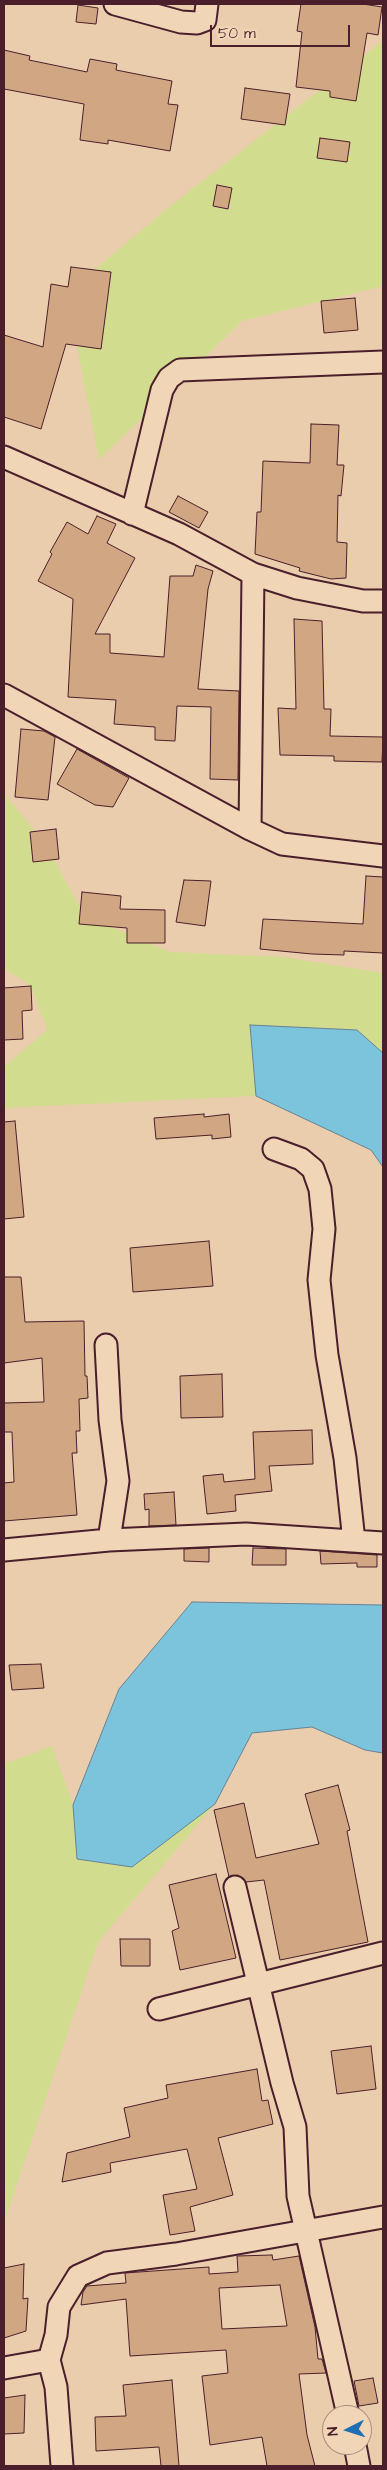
<!DOCTYPE html>
<html>
<head>
<meta charset="utf-8">
<style>
	body { margin:0 }
	#map { position:relative; width:387px; height:2470px; overflow:hidden; background:#eacdad; font-family:"Architects Daughter",sans-serif }
	canvas { display:block }
	.frame { position:absolute; inset:0; border:5px solid #4a1f2b; pointer-events:none }
	.north { position:absolute; left:322px; top:2405px; width:50px; height:50px; box-sizing:border-box; background:#f0d6b7; border:1px solid #ae8d7f; border-radius:50%; rotate:265deg; font-size:14px; font-weight:700; line-height:20px; text-align:center; color:#4a1f2b }
	.north::after { content:''; display:block; margin:auto; width:18px; height:22px; background:#1f6fb2; clip-path:polygon(50% 0,100% 100%,50% 72%,0 100%) }
	.scale { position:absolute; left:210px; top:25px; width:140px; height:22px; box-sizing:border-box; border:2px solid #4a1f2b; border-top:0; padding-left:6px; font-size:15px; line-height:18px; white-space:nowrap; color:#4a1f2b; -webkit-text-stroke:4px #f0d6b7; paint-order:stroke }
</style>
</head>
<body>
<div id="map">
<canvas width="387" height="2470"></canvas>
<div class="frame"></div>
<div class="north">N</div>
<div class="scale">50 m</div>
</div>
<script>
const ctx = document.querySelector('canvas').getContext('2d');
ctx.lineJoin = 'round';
function paint(path, color) { ctx.fillStyle = color; ctx.fill(path, 'evenodd'); }
const shape = rows => new Path2D(rows.map(r => 'M' + r).join(''));
function trace(path, color, width, dash) { ctx.strokeStyle = color; ctx.lineWidth = width; ctx.lineCap = dash ? 'butt' : 'round'; ctx.setLineDash(dash || []); ctx.stroke(path); }
paint(shape([
	[383,41,383,286,242,321,99,460,67,293,169,207],
	[4,794,45,843,85,916,170,952,283,957,383,973,383,1053,357,1030,250,1026,256,1096,4,1108,4,1067,47,1030,31,986,4,968],
	[52,1746,73,1805,77,1859,132,1867,215,1804,98,1942,4,2223,4,1764]
]), '#d1dc8f');
const water = shape([
	[250,1025,357,1030,383,1053,383,1167,371,1150,256,1096,250,1025],
	[192,1602,383,1605,383,1753,365,1750,312,1727,252,1733,215,1804,132,1867,77,1859,73,1805,119,1689,192,1602]
]);
paint(water, '#7bc4dc');
trace(water, '#678295', 1);
const building = shape([
	[301,4,363,4,382,7,378,35,367,33,356,101,330,97,330,91,296,87,302,32,297,31,301,4],
	[78,5,98,8,96,24,76,22,78,5],
	[4,50,30,56,29,60,87,72,90,59,117,64,116,70,172,81,168,104,178,105,170,151,108,140,108,144,80,140,84,104,4,89,4,50],
	[245,88,290,94,285,125,241,119,245,88],
	[320,138,350,142,347,162,317,158,320,138],
	[217,185,232,188,228,209,213,206,217,185],
	[71,267,111,272,101,349,66,344,41,429,4,417,4,335,43,347,51,284,68,287,71,267],
	[355,298,358,330,324,333,321,301,355,298],
	[311,424,339,425,337,465,344,465,341,496,338,495,337,542,347,543,346,578,331,579,299,571,300,568,255,554,257,512,261,512,263,461,310,463,311,424],
	[178,496,208,512,199,528,169,512,178,496],
	[97,516,116,524,107,543,135,558,95,634,110,634,110,653,164,657,170,576,193,576,196,565,213,571,208,589,198,689,239,691,238,780,210,779,211,707,177,706,175,741,155,740,155,727,114,724,116,700,68,697,73,599,38,581,52,554,50,552,67,522,88,534,97,516],
	[294,619,322,621,324,709,331,709,330,736,383,737,382,762,334,761,334,756,280,755,278,708,296,709,294,619],
	[21,729,44,731,55,737,48,800,15,797,21,729],
	[77,749,129,778,113,807,95,805,57,784,77,749],
	[56,829,59,859,33,862,30,832,56,829],
	[366,876,383,877,383,953,344,951,344,955,312,954,260,949,263,919,363,924,366,876],
	[184,880,211,881,205,926,176,922,184,880],
	[82,892,121,896,120,909,165,910,165,943,127,943,127,928,79,924,82,892],
	[31,986,32,1010,22,1011,23,1039,4,1040,4,988,31,986],
	[204,1114,204,1117,229,1114,231,1137,212,1139,212,1135,156,1139,154,1118,204,1114],
	[15,1121,24,1217,4,1219,4,1122,15,1121],
	[209,1241,213,1286,133,1292,130,1248,209,1241],
	[4,1277,21,1277,25,1322,84,1321,85,1376,87,1376,88,1398,79,1399,80,1431,76,1431,77,1453,72,1453,77,1515,4,1521,4,1483,14,1482,12,1432,4,1432,4,1403,44,1402,42,1358,4,1363,4,1277],
	[222,1374,223,1417,181,1418,180,1376,222,1374],
	[312,1430,313,1464,269,1466,272,1491,235,1495,236,1511,207,1514,203,1476,223,1474,224,1482,255,1479,253,1432,312,1430],
	[174,1492,176,1525,149,1526,149,1509,145,1510,144,1494,174,1492],
	[209,1548,209,1562,184,1561,184,1549,209,1548],
	[253,1548,286,1549,286,1565,252,1565,253,1548],
	[320,1551,377,1555,377,1567,357,1567,357,1563,321,1564,320,1551],
	[41,1664,44,1688,12,1690,9,1665,41,1664],
	[338,1785,350,1830,347,1831,368,1942,280,1960,264,1880,246,1882,238,1875,229,1877,214,1810,244,1803,256,1858,319,1844,305,1794,338,1785],
	[216,1874,236,1958,180,1970,172,1931,179,1928,169,1885,216,1874],
	[120,1939,150,1939,150,1966,121,1966,120,1939],
	[371,2046,376,2089,337,2094,331,2051,371,2046],
	[257,2069,262,2101,268,2100,273,2124,218,2138,233,2195,190,2207,195,2231,170,2235,163,2195,197,2189,187,2149,110,2163,111,2172,62,2182,67,2153,130,2137,124,2108,168,2098,166,2085,257,2069],
	[272,2255,273,2260,299,2256,315,2327,318,2359,322,2359,326,2373,299,2374,307,2435,315,2466,267,2466,262,2437,210,2445,202,2376,228,2373,226,2350,130,2356,126,2299,81,2305,83,2292,87,2286,126,2283,125,2273,209,2267,209,2274,238,2272,237,2256,272,2255],
	[280,2285,287,2326,222,2329,219,2288,280,2285],
	[24,2264,23,2299,28,2298,26,2331,4,2338,4,2268,24,2264],
	[373,2378,378,2403,359,2406,354,2381,373,2378],
	[172,2380,179,2466,161,2466,159,2447,96,2451,95,2417,126,2416,123,2385,172,2380],
	[25,2395,24,2433,4,2434,4,2398,25,2395]
]);
paint(building, '#d0a782');
trace(building, '#4a1f2b', 1);
const street = shape([
	[115,4,181,22,197,23,205,20,207,4],
	[4,457,179,534,253,574,297,588,363,601,383,601],
	[132,514,162,390,169,378,180,370,383,362],
	[4,695,250,829,282,844,383,856],
	[250,829,253,574],
	[274,1149,301,1159,313,1169,320,1189,324,1229,319,1280,327,1355,345,1458,354,1541],
	[106,1345,110,1420,118,1481,109,1540],
	[4,1550,109,1540,246,1534,383,1543],
	[235,1887,282,2083,295,2127,298,2196,348,2415],
	[159,2009,383,1953],
	[4,2368,49,2360],
	[355,2445,359,2466],
	[62,2466,56,2387,49,2360,56,2335,59,2307,78,2276,107,2263,176,2254,383,2217]
]);
trace(street, '#4a1f2b', 25);
trace(street, '#f0d6b7', 21);
</script>
</body>
</html>
